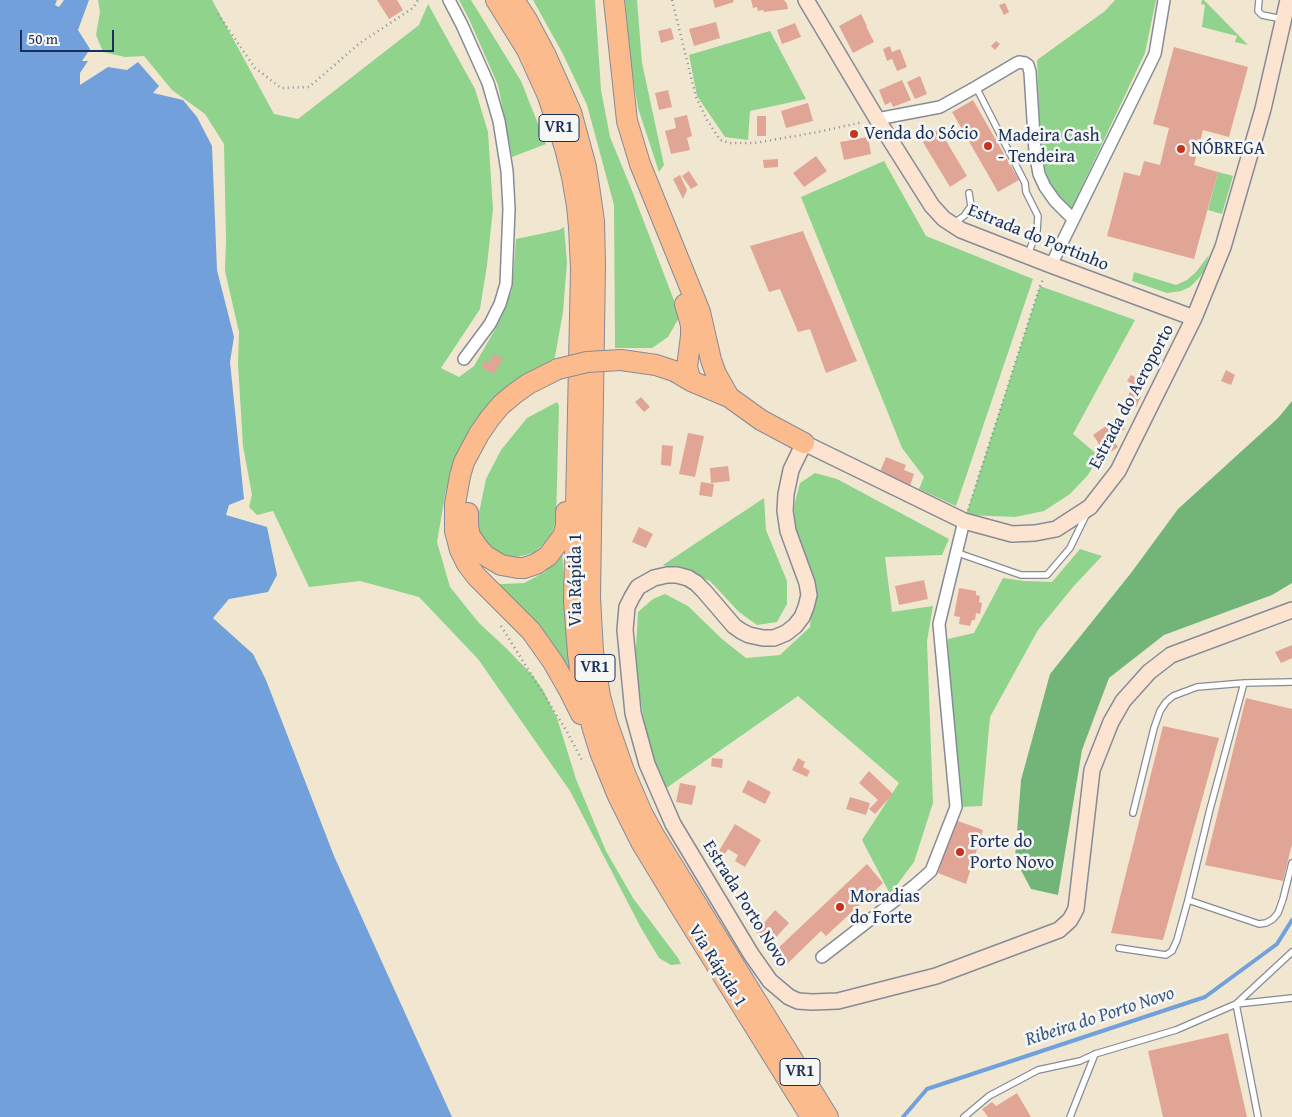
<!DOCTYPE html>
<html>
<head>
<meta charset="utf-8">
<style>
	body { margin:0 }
	#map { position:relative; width:1292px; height:1117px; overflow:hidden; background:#f1e7d1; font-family:"Gentium Book Plus",serif }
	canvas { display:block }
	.scale { position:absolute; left:20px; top:30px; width:94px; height:22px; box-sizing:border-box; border:2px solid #1b2f5e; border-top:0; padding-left:6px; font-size:15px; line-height:18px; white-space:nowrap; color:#1b2f5e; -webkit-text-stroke:4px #f6f6f2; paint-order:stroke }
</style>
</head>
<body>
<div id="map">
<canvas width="1292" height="1117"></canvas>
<div class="scale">50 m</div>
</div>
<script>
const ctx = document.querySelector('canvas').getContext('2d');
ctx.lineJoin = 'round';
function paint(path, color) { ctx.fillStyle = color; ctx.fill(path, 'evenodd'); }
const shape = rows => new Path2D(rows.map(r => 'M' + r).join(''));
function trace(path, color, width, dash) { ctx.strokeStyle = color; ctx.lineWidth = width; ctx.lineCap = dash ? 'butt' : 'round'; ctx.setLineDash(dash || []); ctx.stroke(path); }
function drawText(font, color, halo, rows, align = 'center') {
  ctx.font = font + ' "Gentium Book Plus",serif'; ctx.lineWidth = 5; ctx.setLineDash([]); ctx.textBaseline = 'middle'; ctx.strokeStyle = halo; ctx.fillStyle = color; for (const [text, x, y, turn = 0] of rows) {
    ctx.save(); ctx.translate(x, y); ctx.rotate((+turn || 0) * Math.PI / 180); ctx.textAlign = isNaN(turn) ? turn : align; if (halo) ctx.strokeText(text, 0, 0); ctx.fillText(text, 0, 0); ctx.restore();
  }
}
paint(shape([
	[98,0,212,0,274,114,298,119,419,25,428,4,475,89,488,132,493,209,487,265,480,309,441,368,459,377,474,366,497,326,512,290,516,239,559,230,564,227,567,262,563,312,554,362,466,445,446,490,437,542,450,587,479,623,507,649,533,676,543,690,557,718,576,779,606,851,633,898,678,958,681,964,671,965,659,958,641,928,570,791,478,659,419,597,360,581,309,587,273,511,257,515,249,507,252,495,243,446,238,364,239,332,225,271,226,240,224,144,205,114,172,90,144,56,125,57,103,52,96,35,100,12],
	[459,0,471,0,521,81,546,144,512,157,498,85,469,19],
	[533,0,595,0,601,90,610,137,631,188,680,316,668,337,652,348,615,348,614,205,587,105,563,54],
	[625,0,637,0,642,63,664,165,659,172,638,108,632,71],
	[1115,0,1156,0,1145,53,1075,201,1073,210,1052,188,1043,164,1040,131,1037,60,1105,11],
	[1202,0,1204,0,1248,45,1235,42,1237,36,1202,27,1205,5,1201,4],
	[770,31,806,99,750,111,748,140,725,137,697,96,689,55],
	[884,161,926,236,1033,279,956,506,919,489,924,477,902,448,801,197],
	[1218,172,1233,176,1222,214,1208,210],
	[1209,255,1204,271,1198,279,1190,287,1181,291,1167,293,1132,281,1134,272,1176,285,1187,280,1196,272],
	[1040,286,1135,320,1073,434,1099,456,1088,475,1070,494,1044,511,1015,517,966,515],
	[557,402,559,406,556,520,550,539,533,553,510,559,490,553,480,542,477,522,486,479,501,450,527,418],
	[815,473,837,479,949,539,942,555,885,557,892,612,933,606,927,641,933,803,914,862,890,894,862,840,899,783,798,696,662,791,650,759,635,665,638,612,653,599,665,594,688,606,722,639,746,658,780,655,810,627,814,583,795,534,794,506,800,483],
	[764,498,766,530,787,581,787,604,777,622,757,625,739,612,710,581,663,565],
	[1080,549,1102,556,1073,587,1038,630,990,717,982,806,958,807,950,724,948,639,974,633,1003,578,1024,581,1052,582],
	[562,552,571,681,488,583,503,584,524,583,545,572]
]), '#8fd38c');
paint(shape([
	[1292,401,1292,583,1272,595,1164,635,1109,678,1082,750,1058,895,1031,889,1015,859,1021,780,1050,674,1131,573,1178,509,1278,418]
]), '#73b578');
paint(shape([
	[0,0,57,0,55,5,59,7,64,0,89,0,78,30,90,49,82,61,88,61,80,73,80,85,108,67,127,70,138,62,159,86,153,93,183,100,197,117,212,146,217,270,234,337,230,362,244,499,229,505,226,515,267,527,277,575,268,592,229,599,213,618,253,654,266,680,334,856,452,1117,0,1117]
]), '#71a0da');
trace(shape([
	[903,1117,927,1089,1205,997,1277,944,1292,920]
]), '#71a0da', 4);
paint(shape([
	[377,0,397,0,403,10,389,19],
	[713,0,733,0,734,2,715,8],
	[751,0,784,0,787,4,788,9,764,12,763,10,758,11,757,7,753,8],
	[1005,3,1009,12,1004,15,999,5],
	[861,14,867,26,866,26,874,42,853,53,839,26],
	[716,22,720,38,694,46,689,29],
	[795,23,801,37,782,44,777,30],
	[671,28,674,39,661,43,658,31],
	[996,41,1000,44,995,50,991,46],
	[890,46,892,52,900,49,907,67,897,71,892,59,887,61,883,49],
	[1174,47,1248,67,1229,137,1203,130,1194,165,1218,172,1194,259,1107,236,1124,172,1140,176,1144,161,1160,165,1169,128,1153,124],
	[920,76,927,94,915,99,907,82],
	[902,80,911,100,893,107,891,102,885,105,879,90],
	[668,90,672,107,659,110,655,93],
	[973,100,1019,180,998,192,952,112],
	[808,103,813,121,786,128,781,111],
	[687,115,692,136,687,138,690,150,671,154,665,131,676,128,674,118],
	[757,116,766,116,766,136,757,136],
	[939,129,967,176,950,187,921,139],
	[868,137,871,154,844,160,840,142],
	[816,156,827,171,804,187,793,173],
	[778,159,778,167,764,168,763,160],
	[689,171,698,185,691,189,682,176],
	[680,175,687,190,683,199,673,179],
	[803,231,857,361,826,373,810,329,798,332,780,289,769,292,750,246],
	[494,354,503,358,494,374,481,367,485,360,489,363],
	[1226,370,1235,375,1231,385,1221,381],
	[1131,375,1144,382,1140,389,1127,381],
	[1130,392,1141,397,1136,407,1125,402],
	[641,397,650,407,644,412,635,402],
	[1117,418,1125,429,1112,438,1118,447,1106,455,1093,435],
	[688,433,704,436,695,477,679,474],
	[662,445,673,446,671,466,661,465],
	[886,457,906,465,904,470,914,474,910,486,879,474],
	[728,466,730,481,711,483,710,468],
	[701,482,714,484,712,497,699,495],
	[639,527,653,534,646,548,632,542],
	[924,580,928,599,899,605,895,586],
	[959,588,976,591,976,595,980,596,979,602,982,603,980,614,976,613,975,620,972,620,970,626,959,624,960,617,954,616],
	[1292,645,1292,658,1281,663,1275,652],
	[1246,698,1292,709,1292,844,1283,881,1205,865],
	[1163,726,1219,738,1163,940,1111,933],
	[712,758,723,759,722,768,711,766],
	[798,758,805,762,803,767,810,771,807,777,792,770],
	[869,771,893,794,875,814,869,809,878,800,859,783],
	[748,780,771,792,765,804,742,792],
	[680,783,696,786,692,805,676,802],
	[850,797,870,803,866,815,846,809],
	[955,820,983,830,966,884,938,873],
	[735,824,761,840,745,867,735,861,738,855,728,849,725,854,719,851],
	[867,864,883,883,826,936,821,931,786,965,774,952],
	[775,910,789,923,770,944,756,932],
	[1228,1033,1247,1117,1163,1117,1148,1051],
	[1017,1093,1031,1117,988,1117,982,1109,992,1102,996,1106]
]), '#e1a596');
const lane = shape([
	[1259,0,1258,11,1262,15,1282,19],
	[976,87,1025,183,1026,192,1038,216,1037,231,1028,254],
	[954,223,964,216,971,206,969,193],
	[955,552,1021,575,1047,575,1070,548,1086,515],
	[1133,813,1154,728,1160,711,1166,702,1173,696,1197,687,1244,683,1292,682],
	[1188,900,1210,809,1244,683],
	[1119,948,1166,955,1172,951,1177,940,1188,900,1259,924,1266,923,1273,919,1278,913,1283,899,1292,863],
	[964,1117,989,1096,1038,1070,1080,1061,1095,1054,1176,1030,1236,1004,1292,998],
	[1070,1117,1095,1054],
	[1258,1117,1236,1004,1292,952]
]);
const street = shape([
	[449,0,462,25,488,83,499,121,507,171,509,209,506,284,500,304,490,324,464,359],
	[877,119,940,107,976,87,1015,64,1019,62,1025,63,1028,65,1030,72,1035,152,1039,174,1045,187,1055,201,1073,219],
	[1051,265,1155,54,1164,0],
	[822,957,915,885,931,871,956,807,939,624,964,521]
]);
const secondary = shape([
	[806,0,877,119,932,206,944,219,961,230,1051,265,1194,318],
	[1288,0,1263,109,1223,247,1194,318,1118,471,1090,507,1056,529,1035,533,1012,534,964,521,804,443,791,470,786,494,785,511,788,531,807,583,809,595,806,607,802,617,795,626,786,633,774,638,763,638,749,635,741,631,734,626,704,591,696,583,688,578,677,575,667,575,654,578,638,587,632,597,627,607,625,630,633,713,647,764,673,824,751,954,770,981,789,997,798,1001,812,1002,838,1001,936,976,1059,930,1070,920,1076,909,1092,770,1111,722,1123,701,1149,672,1171,655,1292,610]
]);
const highway = shape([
	[496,0,527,50,548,96,565,148,572,177,577,206,579,227,581,269,574,601,578,654,581,677,592,726,600,752,618,796,641,842,681,908,811,1117],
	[514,0,527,20,546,56,571,112,586,167,590,193,594,221,595,265,590,597,593,652,600,696,607,722,624,771,642,813,654,835,828,1117],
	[614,0,627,121,640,164,700,312,711,360,716,374,729,397],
	[685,304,691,325,691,336,687,367,691,381],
	[621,360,656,365,674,371,691,381,729,397,761,420,804,443],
	[558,369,528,384,514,394,501,405,490,418,479,434,464,462,460,476,455,504,455,531,460,550,467,564,476,576,531,631,553,662,569,690,581,714],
	[468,513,468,526,470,536,480,550,486,556,501,565,518,568,524,568,536,564,548,556,563,536,566,526,566,512]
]);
trace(lane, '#868b98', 8);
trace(street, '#868b98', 14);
trace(secondary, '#868b98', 18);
trace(highway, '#868b98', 22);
trace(shape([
	[672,0,696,97,707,120,720,140,730,143,755,143,818,132,863,122],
	[218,14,255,68,281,88,309,87,360,43,413,8,418,0],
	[968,510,1040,286,1044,277],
	[501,626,566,730,583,762]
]), '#868b98', 2.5, [1, 4]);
trace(lane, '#fff', 5.5);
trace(street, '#fff', 11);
trace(secondary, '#fde4d1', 15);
trace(highway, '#fbbb8d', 20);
const highwayBridge = shape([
	[558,369,587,362,621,360]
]);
trace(highwayBridge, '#868b98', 22, []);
trace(highwayBridge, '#fbbb8d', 20);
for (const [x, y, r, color] of [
	[854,134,5,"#c8321e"],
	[988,146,5,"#c8321e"],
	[1181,149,5,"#c8321e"],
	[960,852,5,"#c8321e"],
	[840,907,5,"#c8321e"]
]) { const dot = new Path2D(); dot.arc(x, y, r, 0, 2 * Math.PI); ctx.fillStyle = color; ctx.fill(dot); trace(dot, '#f6f6f2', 2); }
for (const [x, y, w] of [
	[559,128,40],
	[595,668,40],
	[800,1072,40]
]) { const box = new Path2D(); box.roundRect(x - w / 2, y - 13.5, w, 27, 4); ctx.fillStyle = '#f6f6f2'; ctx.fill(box); trace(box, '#1b2f5e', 1); }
drawText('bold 16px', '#1b2f5e', null, [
	["VR1",559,128],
	["VR1",595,668],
	["VR1",800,1072]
]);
drawText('18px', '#1b2f5e', '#f6f6f2', [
	["Venda do Sócio",864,134],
	["Madeira Cash",998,136],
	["- Tendeira",998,157],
	["NÓBREGA",1191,149],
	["Forte do",970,842],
	["Porto Novo",970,863],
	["Moradias",850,897],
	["do Forte",850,918]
], 'left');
drawText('18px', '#1b2f5e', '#f6f6f2', [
	["Estrada do Portinho",1038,238,22],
	["Estrada do Aeroporto",1132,397,-62],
	["Via Rápida 1",576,580,-90],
	["Estrada Porto Novo",745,904,58],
	["Via Rápida 1",717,966,58]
]);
drawText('italic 19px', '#395789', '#f6f6f2', [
	["Ribeira do Porto Novo",1100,1017,-18]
]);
</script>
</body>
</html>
